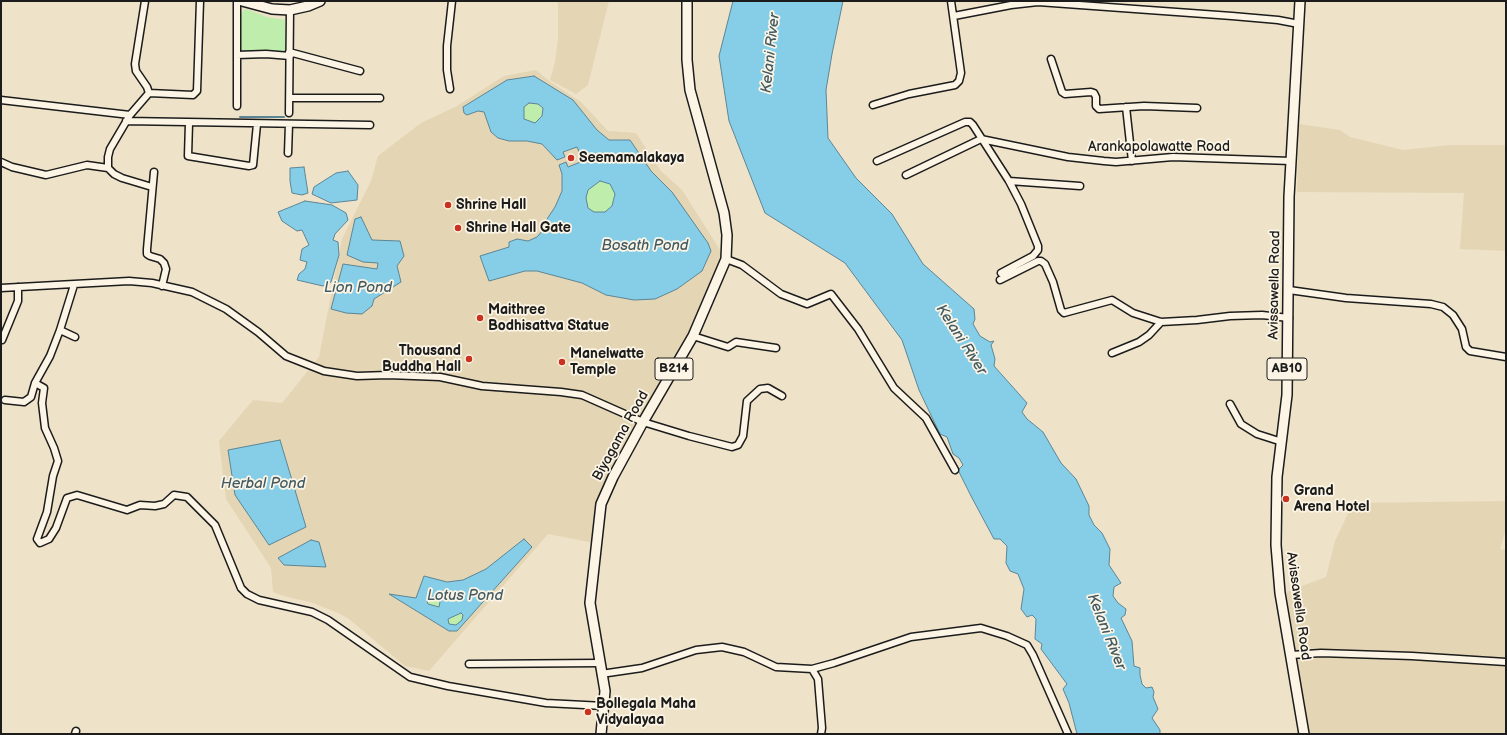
<!DOCTYPE html>
<html>
<head>
<meta charset="utf-8">
<style>
	body { margin:0 }
	#map { position:relative; width:1507px; height:735px; overflow:hidden; background:#eee2c8; font-family:"Balsamiq Sans",sans-serif }
	canvas { display:block }
	.frame { position:absolute; inset:0; border:2px solid #1c1c1c; pointer-events:none }
</style>
</head>
<body>
<div id="map">
<canvas width="1507" height="735"></canvas>
<div class="frame"></div>
</div>
<script>
const ctx = document.querySelector('canvas').getContext('2d');
ctx.lineJoin = 'round';
function paint(path, color) { ctx.fillStyle = color; ctx.fill(path, 'evenodd'); }
const shape = rows => new Path2D(rows.map(r => 'M' + r).join(''));
function trace(path, color, width, dash) { ctx.strokeStyle = color; ctx.lineWidth = width; ctx.lineCap = dash ? 'butt' : 'round'; ctx.setLineDash(dash || []); ctx.stroke(path); }
function drawText(font, color, halo, rows, align = 'center') {
  ctx.font = font + ' "Balsamiq Sans",sans-serif'; ctx.lineWidth = 3.5; ctx.setLineDash([]); ctx.textBaseline = 'middle'; ctx.strokeStyle = halo; ctx.fillStyle = color; for (const [text, x, y, turn = 0] of rows) {
    ctx.save(); ctx.translate(x, y); ctx.rotate((+turn || 0) * Math.PI / 180); ctx.textAlign = isNaN(turn) ? turn : align; if (halo) ctx.strokeText(text, 0, 0); ctx.fillText(text, 0, 0); ctx.restore();
  }
}
paint(shape([
	[558,1,609,1,588,85,576,94,550,80,555,62,558,40],
	[536,70,552,83,581,102,608,131,636,133,661,171,682,190,722,253,718,276,692,335,611,476,594,543,548,534,429,671,405,666,349,619,338,613,313,603,284,596,273,592,271,568,226,499,219,441,253,400,282,403,319,357,342,239,371,181,378,156,421,123,457,106,504,76],
	[1299,124,1340,130,1350,137,1403,150,1450,145,1506,145,1506,251,1460,249,1464,193,1297,192],
	[1506,501,1506,529,1500,549,1506,550,1506,734,1309,734,1286,592,1326,577,1335,541,1353,503]
]), '#e4d5b4');
paint(shape([
	[246,9,267,17,285,20,286,53,239,52,239,19,243,11],
	[529,103,538,104,543,108,542,116,535,123,524,120,524,107],
	[600,181,611,184,615,194,612,206,605,212,594,212,588,208,586,198,588,190],
	[429,596,438,598,440,602,439,607,428,604,427,601],
	[461,613,463,615,462,620,456,625,449,624,448,619]
]), '#beedac');
const water = shape([
	[733,1,843,1,832,54,826,90,828,138,856,178,892,214,923,264,974,309,975,319,973,324,980,336,990,342,994,341,991,345,995,359,994,366,1027,403,1022,412,1027,419,1043,432,1061,463,1076,479,1089,506,1089,515,1094,525,1102,533,1110,549,1109,565,1121,583,1114,587,1113,596,1118,603,1126,609,1125,615,1121,618,1132,641,1134,666,1140,668,1140,675,1142,684,1146,688,1152,687,1154,692,1153,697,1158,709,1152,718,1160,730,1160,734,1077,734,1069,703,1063,689,1067,684,1041,649,1042,644,1035,639,1036,619,1032,615,1027,617,1021,609,1024,589,1018,574,1010,571,1006,563,1007,546,1000,539,994,539,971,496,958,470,963,465,959,458,953,454,947,437,940,434,919,390,902,340,845,263,765,213,729,121,719,56,733,1],
	[534,76,573,100,597,130,609,140,630,140,651,171,672,192,708,243,711,251,702,271,677,289,655,299,634,300,606,295,582,283,537,271,525,271,489,281,480,256,509,247,509,242,517,239,528,241,537,237,543,230,545,222,555,207,562,191,562,174,559,165,566,162,568,167,583,161,577,147,563,152,565,157,557,160,542,144,527,141,509,141,498,138,491,132,484,112,478,111,467,115,464,113,463,107,507,80,534,76],
	[529,103,538,104,543,108,542,116,535,123,524,119,524,107,529,103],
	[600,181,610,184,615,194,612,206,605,212,594,212,588,208,586,198,588,190,600,181],
	[304,167,308,193,302,195,292,193,290,181,290,168,304,167],
	[348,171,358,185,357,200,331,203,312,194,314,187,336,173,348,171],
	[305,201,332,205,346,213,348,220,335,234,333,240,338,242,339,255,331,282,323,286,297,280,299,274,305,269,307,262,300,260,302,249,309,245,302,230,297,231,282,221,278,212,305,201],
	[361,217,372,240,400,241,404,256,397,266,401,282,374,299,372,306,362,314,346,313,331,309,343,264,377,269,378,263,363,262,347,255,355,219,361,217],
	[280,440,306,527,269,545,235,495,228,450,280,440],
	[524,539,532,547,457,631,449,631,389,594,416,598,424,576,447,582,463,580,486,569,524,539],
	[429,596,438,598,440,602,439,607,428,604,427,601,429,596],
	[461,613,463,615,462,620,456,625,449,624,448,619,461,613],
	[311,540,319,542,326,567,284,565,278,558,311,540]
]);
paint(water, '#86cde7');
trace(water, '#5c8696', 1);
trace(shape([
	[240,117,284,117]
]), '#5c8696', 2);
const minor = shape([
	[145,1,135,64,136,71,147,87,149,93,130,115,110,149,108,157,108,168,114,174,122,178,152,187],
	[954,16,1011,5,1038,2,1232,16,1278,20,1299,24],
	[289,52,360,71],
	[237,55,266,54,290,56],
	[1051,59,1062,92,1065,94,1091,92,1094,93,1096,97,1096,106,1099,109,1144,106,1197,108],
	[450,89,447,70,447,46,452,1],
	[149,93,193,95,197,91,200,1],
	[290,98,380,98],
	[1,100,130,115],
	[873,105,909,94,955,85,959,81,961,73,951,1],
	[237,106,237,1],
	[1126,107,1132,161],
	[289,113,290,10],
	[126,121,370,125],
	[189,123,188,156,249,166,253,165,257,124],
	[981,139,1068,157,1104,161,1116,162,1173,157,1291,161],
	[288,153,289,124],
	[877,161,965,122,970,122,973,125,1009,181,1021,204,1038,246,1038,250,1033,256,1001,273],
	[1,162,12,167,46,175,87,165,108,168],
	[154,172,147,249,147,254,150,256,160,259,164,263,166,269,162,286],
	[906,175,981,139],
	[1009,181,1080,186],
	[726,259,742,265,781,294,807,304,831,294,858,329,894,388,926,418,955,470],
	[1000,280,1038,261,1041,261,1045,264,1053,282,1061,310,1064,313,1112,300,1133,313,1161,322,1197,320,1230,316,1262,315,1289,318],
	[74,285,60,330,75,337],
	[1,288,129,281,152,283,192,292,226,309,258,332,286,356,324,371,357,376,388,375,440,377,482,386,561,392,582,395,643,422,689,436,732,447,738,445,743,436,747,401,760,389,768,388,782,396],
	[1289,290,1346,298,1431,304,1443,307,1453,315,1462,329,1466,347,1470,351,1506,357],
	[693,336,728,347,736,342,776,348],
	[2,340,18,301,18,287],
	[1112,353,1139,342,1149,335,1161,322],
	[35,383,44,388,42,403,45,428,54,448,58,461,53,476,47,512,37,539,40,543,49,539,56,528,67,498,77,495,127,510,140,505,155,506,164,504,174,495,187,497,215,525,241,588,247,594,259,600,312,612,328,620,410,677,448,686,546,703,604,706],
	[5,400,24,402,31,397,35,383,50,356,60,330],
	[1230,404,1241,424,1257,434,1282,442],
	[1291,655,1321,653,1412,656,1506,662],
	[469,664,600,663],
	[812,669,818,679,822,728,821,734],
	[601,674,642,668,696,650,722,647,744,652,776,667,812,669,834,663,911,637,981,628,1007,636,1027,645,1033,655,1068,734],
	[75,734,76,731]
]);
const primary = shape([
	[242,1,272,9,290,10,308,6,320,1],
	[1300,1,1289,197,1287,395,1277,477,1276,545,1280,593,1304,734],
	[601,734,605,691,590,603,601,504,613,477,643,422,693,336,726,259,727,235,724,213,690,90,687,60,687,1]
]);
trace(minor, '#1c1c1c', 9);
trace(primary, '#1c1c1c', 12);
trace(minor, '#fcf5e5', 6);
trace(primary, '#fcf5e5', 9);
for (const [x, y, r, color] of [
	[571,158,4,"#c8321e"],
	[448,205,4,"#c8321e"],
	[458,228,4,"#c8321e"],
	[480,318,4,"#c8321e"],
	[469,359,4,"#c8321e"],
	[562,362,4,"#c8321e"],
	[1286,499,4,"#c8321e"],
	[588,712,4,"#c8321e"]
]) { const dot = new Path2D(); dot.arc(x, y, r, 0, 2 * Math.PI); ctx.fillStyle = color; ctx.fill(dot); trace(dot, '#fcf5e5', 1.5); }
for (const [x, y, w] of [
	[674,369,38],
	[1287,369,40]
]) { const box = new Path2D(); box.roundRect(x - w / 2, y - 11, w, 22, 3); ctx.fillStyle = '#fcf5e5'; ctx.fill(box); trace(box, '#1c1c1c', 1); }
drawText('bold 13px', '#1c1c1c', null, [
	["B214",674,369],
	["AB10",1287,369]
]);
drawText('14px', '#1c1c1c', '#fcf5e5', [
	["Arankapolawatte Road",1159,147],
	["Avissawella Road",1275,285,-89],
	["Biyagama Road",621,436,-61],
	["Avissawella Road",1298,606,82]
]);
drawText('bold 14px', '#1c1c1c', '#fcf5e5', [
	["Seemamalakaya",579,158],
	["Shrine Hall",456,205],
	["Shrine Hall Gate",466,228],
	["Maithree",488,310],
	["Bodhisattva Statue",488,326],
	["Thousand",461,351,"right"],
	["Buddha Hall",461,367,"right"],
	["Manelwatte",570,354],
	["Temple",570,370],
	["Grand",1294,491],
	["Arena Hotel",1294,507],
	["Bollegala Maha",596,704],
	["Vidyalayaa",596,720]
], 'left');
drawText('italic 15px', '#415a63', '#fcf5e5', [
	["Kelani River",771,53,-84],
	["Bosath Pond",645,246],
	["Lion Pond",358,288],
	["Kelani River",961,340,57],
	["Herbal Pond",263,484],
	["Lotus Pond",465,596],
	["Kelani River",1106,632,68]
]);
</script>
</body>
</html>
